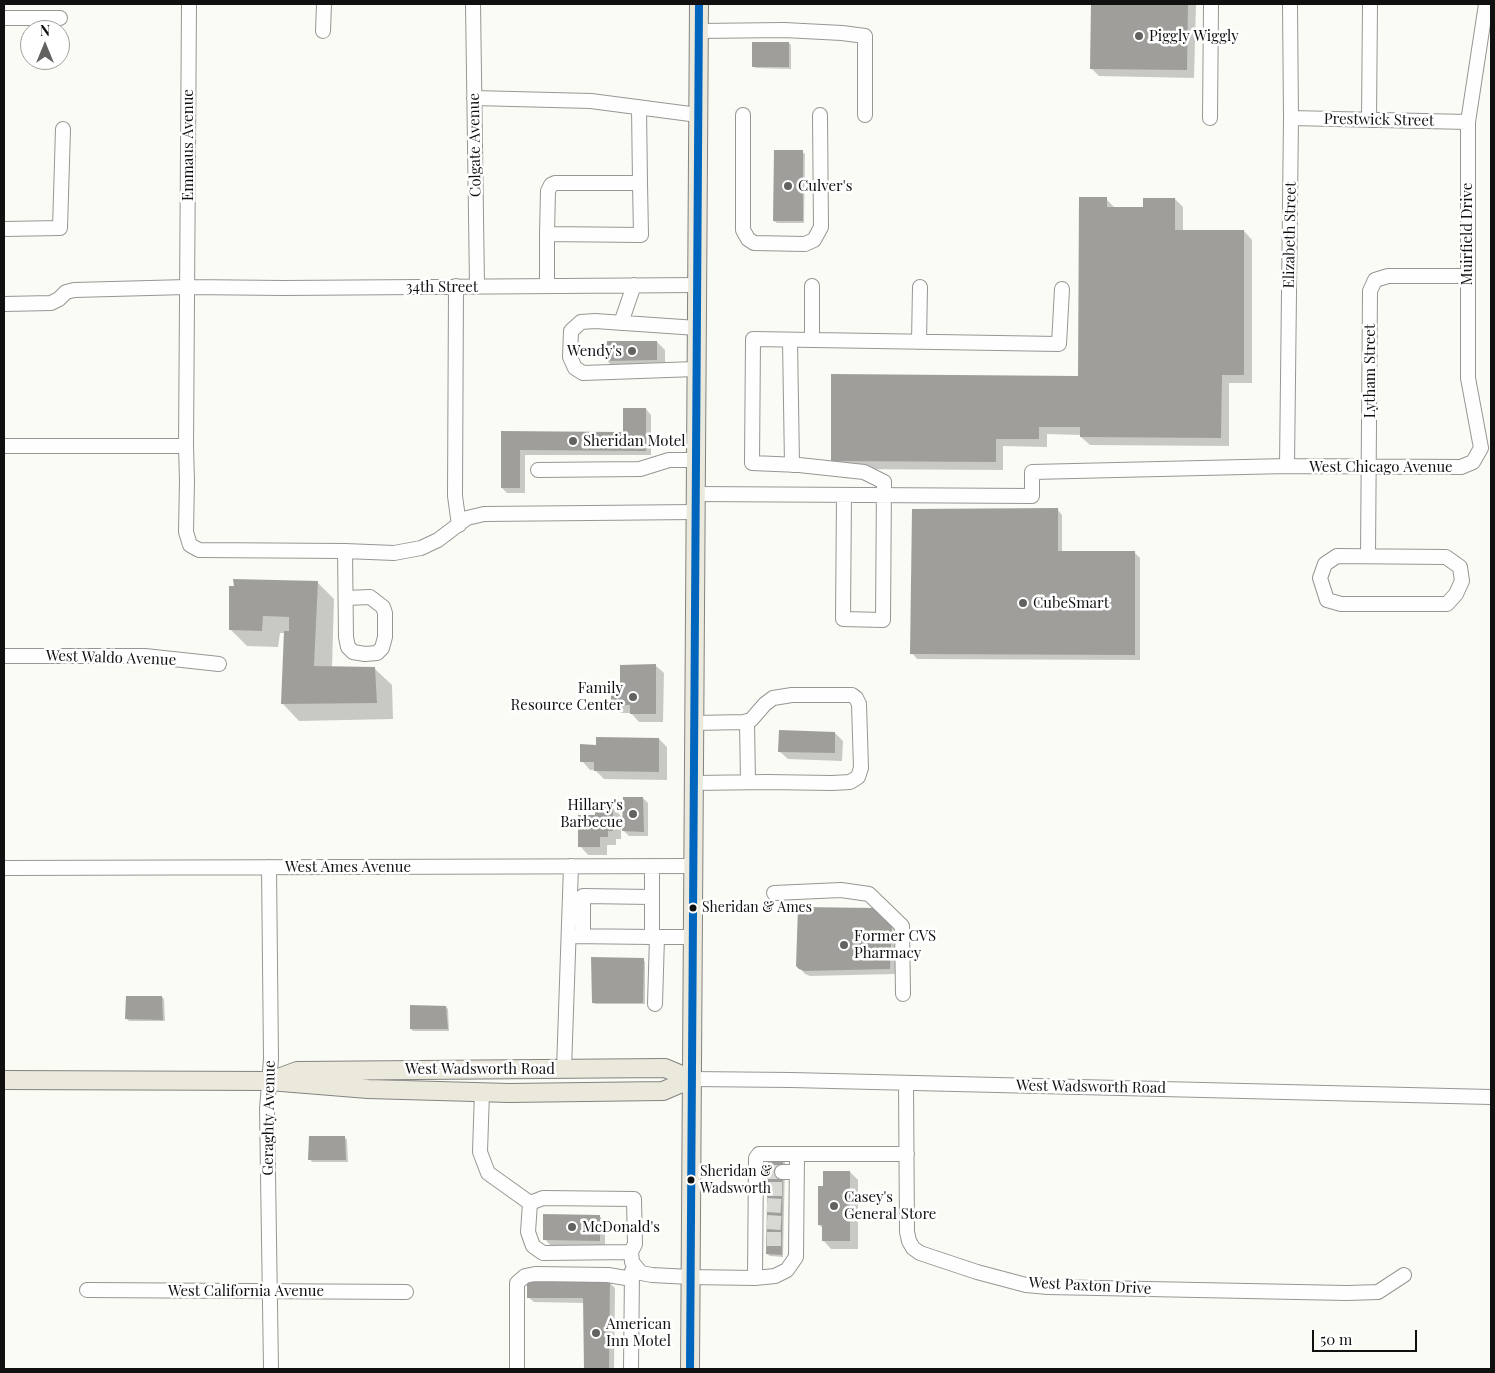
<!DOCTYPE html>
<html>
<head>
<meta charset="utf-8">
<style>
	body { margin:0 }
	#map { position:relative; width:1495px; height:1373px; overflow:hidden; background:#fbfbf6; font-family:"Playfair Display",serif }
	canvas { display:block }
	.frame { position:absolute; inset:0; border:5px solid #101010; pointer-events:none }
	.north { position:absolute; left:20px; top:20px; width:50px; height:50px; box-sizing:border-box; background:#fff; border:1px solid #9f9f9f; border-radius:50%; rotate:0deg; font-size:14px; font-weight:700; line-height:20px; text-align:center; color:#101010 }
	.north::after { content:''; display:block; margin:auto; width:18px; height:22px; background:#626260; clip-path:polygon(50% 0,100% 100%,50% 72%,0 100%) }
	.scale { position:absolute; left:1312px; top:1330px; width:105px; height:22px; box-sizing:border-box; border:2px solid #101010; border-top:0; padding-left:6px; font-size:15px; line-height:18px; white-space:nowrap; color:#101010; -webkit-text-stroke:4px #fff; paint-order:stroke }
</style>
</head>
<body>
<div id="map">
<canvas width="1495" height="1373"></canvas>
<div class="frame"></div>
<div class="north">N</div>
<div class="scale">50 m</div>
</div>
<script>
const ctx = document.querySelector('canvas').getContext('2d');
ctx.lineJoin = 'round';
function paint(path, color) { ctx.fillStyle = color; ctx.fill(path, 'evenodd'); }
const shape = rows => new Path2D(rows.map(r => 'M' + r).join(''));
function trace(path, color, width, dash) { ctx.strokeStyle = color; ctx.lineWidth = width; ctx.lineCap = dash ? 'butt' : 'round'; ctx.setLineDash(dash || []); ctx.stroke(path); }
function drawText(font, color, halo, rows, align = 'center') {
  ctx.font = font + ' "Playfair Display",serif'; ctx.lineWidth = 5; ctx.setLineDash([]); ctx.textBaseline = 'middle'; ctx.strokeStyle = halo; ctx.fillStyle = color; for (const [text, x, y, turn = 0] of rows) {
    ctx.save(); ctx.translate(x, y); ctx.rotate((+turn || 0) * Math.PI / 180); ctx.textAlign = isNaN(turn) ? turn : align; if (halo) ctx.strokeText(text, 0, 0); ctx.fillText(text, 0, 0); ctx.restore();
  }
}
paint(shape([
	[1092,4,1196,4,1194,78,1099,76,1091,68],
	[789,43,791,45,791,69,756,68,753,66],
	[802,152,805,154,804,223,777,223,774,221],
	[1106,199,1114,207,1114,208,1144,209,1175,199,1183,207,1183,231,1244,231,1252,240,1252,383,1229,383,1229,446,1090,445,1081,437,1081,435,1047,434,1047,447,1003,446,1003,470,840,469,832,460,1080,377],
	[657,342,665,350,665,368,616,369,607,361],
	[646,409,651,415,651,455,525,455,525,493,507,493,502,488,502,433,624,433],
	[1057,509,1062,515,1062,552,1134,552,1140,558,1140,660,917,659,912,653],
	[317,582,334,599,332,668,375,669,392,685,393,719,299,721,283,704,285,633,280,633,278,647,247,646,230,629],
	[655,665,664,673,663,722,639,722,631,713,620,713,612,705,622,690],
	[835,733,843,741,842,761,788,759,779,751],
	[659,739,667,747,667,780,604,779,595,770,590,770,582,761,597,746],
	[643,798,648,803,648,836,629,836,622,829,623,829],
	[613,808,621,816,621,839,616,839,616,845,607,845,607,855,588,855,580,846],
	[888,923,897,931,895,974,810,976,805,974,800,968],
	[643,959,645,962,645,1004,595,1004,593,1002],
	[162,997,164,999,165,1021,129,1021,127,1019],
	[446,1007,448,1009,449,1031,413,1031,411,1029],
	[345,1138,347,1140,348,1162,312,1162,310,1159],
	[783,1159,785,1162,783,1257,770,1256,767,1254],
	[850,1172,858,1180,858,1249,831,1249,823,1240,823,1228,819,1225,824,1188],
	[599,1216,605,1221,605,1246,550,1245,545,1239],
	[610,1283,615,1288,614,1369,528,1369,585,1369,585,1303,534,1302,528,1297]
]), '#0003');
paint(shape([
	[1091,4,1188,4,1187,70,1090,69],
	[752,42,789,42,789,67,752,67],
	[774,150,803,150,803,221,773,221],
	[1079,197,1107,197,1107,207,1143,207,1143,198,1175,198,1175,230,1244,230,1244,375,1222,375,1221,438,1080,437,1080,427,1039,427,1039,439,996,439,996,462,831,461,831,374,1078,376],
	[607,341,657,341,657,360,606,361],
	[623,408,646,408,646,451,520,450,520,488,501,488,501,431,623,432],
	[1058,508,1058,551,1135,551,1135,655,910,654,912,509],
	[233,579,318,581,314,666,375,667,377,703,281,704,284,631,289,631,289,617,263,616,262,631,229,630,229,586,234,586],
	[656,664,656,714,630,714,630,705,611,705,611,689,620,689,620,665],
	[779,730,835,732,835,753,778,752],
	[596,737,659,738,659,772,594,771,594,762,580,762,580,744,596,745],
	[623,797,643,797,644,832,622,831],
	[595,807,613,807,613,831,608,831,608,837,600,837,600,847,578,847,578,815,595,815],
	[884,899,893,907,884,917,892,925,890,969,804,971,799,969,796,966,798,907,875,908],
	[591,957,644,958,643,1003,592,1003],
	[126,996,162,996,163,1020,125,1019],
	[410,1005,446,1006,448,1029,410,1029],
	[309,1136,345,1136,346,1160,308,1160],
	[768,1158,783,1158,782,1255,766,1254],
	[823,1171,850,1171,850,1241,822,1241,822,1225,818,1225,818,1186,823,1186],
	[543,1214,600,1215,600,1241,543,1240],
	[527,1281,610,1282,609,1369,584,1369,583,1298,527,1298]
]), '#9f9e9b');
trace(shape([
	[768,1172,782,1172],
	[768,1189,782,1189],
	[767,1205,782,1206],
	[767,1222,782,1223],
	[767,1239,782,1239]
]), '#d8d8d4', 14, [14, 7]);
const minor = shape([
	[473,4,477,286],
	[4,18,60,18],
	[323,31,324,4],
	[699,31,784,30,842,33,865,36,865,115],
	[474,98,591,101,698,115],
	[639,108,640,183,641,235,547,234,548,191,551,185,555,183,640,183],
	[743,115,743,230,748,239,754,243,805,244,814,240,821,227,820,115],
	[1210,118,1211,4],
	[1291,118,1468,122],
	[1369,120,1370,4],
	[4,229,60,228,63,129],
	[547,234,547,286],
	[456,286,455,496,459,525],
	[4,304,51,303,59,299,66,292,74,290,187,287,284,288,697,285],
	[621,323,634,285],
	[790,340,792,465],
	[812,340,812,286],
	[919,342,920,287],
	[696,369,583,373,575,368,570,357,571,331,581,322,595,321,697,328],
	[4,446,186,446,189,4],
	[186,446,187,481,186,532,190,545,199,550,345,551,394,553,421,548,438,540,467,518,484,514,695,512],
	[1287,466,1291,118,1290,4],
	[538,470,640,469,669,460,696,460],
	[695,494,1032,496,1032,472,1287,466,1461,467,1473,462,1481,448,1468,378,1468,122,1486,4],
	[844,495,843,619,883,620,884,482,864,472,799,465,752,463,753,339,1059,344,1062,289],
	[345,551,346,637,348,647,353,652,365,654,377,653,382,648,385,637,385,613,383,607,370,597,346,598],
	[1337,556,1446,557,1460,567,1462,581,1456,594,1447,604,1341,604,1327,600,1320,578,1325,564,1337,556],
	[1368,556,1370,291,1375,280,1388,276,1467,276],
	[4,656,145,656,219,664],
	[747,721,748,782],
	[693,783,767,782,832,783,850,782,858,777,861,768,859,704,856,698,852,695,792,695,773,698,765,704,751,720,744,722,694,723],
	[269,867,271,1059,267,1109,271,1369],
	[4,868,693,866],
	[774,893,841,890,869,894,902,926,903,994],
	[569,936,652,937,652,866],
	[583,936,583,896,652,897],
	[652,937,692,937],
	[655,1004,657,937],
	[564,1069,571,866],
	[691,1079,791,1080,1491,1097],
	[906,1083,907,1232,909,1241,913,1248,920,1253,977,1272,1026,1285,1048,1287,1347,1293,1378,1292,1404,1275],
	[482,1092,480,1152,488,1173,530,1203],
	[782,1172,797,1172],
	[631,1252,543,1253,533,1246,528,1232,530,1203,543,1198,634,1199,635,1244,631,1252,632,1262,641,1273,652,1275,690,1277,755,1278,775,1276,787,1270,796,1257,797,1154,907,1154],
	[755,1278,756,1158,759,1154,797,1154],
	[87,1290,406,1292],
	[517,1369,517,1283,525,1276,535,1274,608,1275,632,1279],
	[631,1369,632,1271]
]);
const major = shape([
	[4,1080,269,1081,368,1089,509,1093,663,1091,691,1079],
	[273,1080,297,1071,665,1068,691,1079],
	[690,1369,699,4]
]);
trace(minor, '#969694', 16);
trace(major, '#838381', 20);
trace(minor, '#fefefe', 14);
trace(major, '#ebe8dc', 18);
trace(shape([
	[690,1369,699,4]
]), '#0065bd', 8);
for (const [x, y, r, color] of [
	[1139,36,5,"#626260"],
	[788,186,5,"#626260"],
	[632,351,5,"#626260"],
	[573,441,5,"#626260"],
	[1023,603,5,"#626260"],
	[633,697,5,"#626260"],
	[633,814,5,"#626260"],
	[693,908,4.5,"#101010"],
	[844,945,5,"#626260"],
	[691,1180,4.5,"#101010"],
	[834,1206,5,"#626260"],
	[572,1227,5,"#626260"],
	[596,1333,5,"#626260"]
]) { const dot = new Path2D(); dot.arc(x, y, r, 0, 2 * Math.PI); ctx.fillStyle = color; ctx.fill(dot); trace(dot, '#fff', 2); }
drawText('14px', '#101010', '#fff', [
	["Sheridan & Ames",702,908],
	["Sheridan &",700,1172],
	["Wadsworth",700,1189]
], 'left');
drawText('15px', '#101010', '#fff', [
	["Piggly Wiggly",1149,36],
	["Culver's",798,186],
	["Wendy's",622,351,"right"],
	["Sheridan Motel",583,441],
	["CubeSmart",1033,603],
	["Family",623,688,"right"],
	["Resource Center",623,705,"right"],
	["Hillary's",623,805,"right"],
	["Barbecue",623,822,"right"],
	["Former CVS",854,936],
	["Pharmacy",854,953],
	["Casey's",844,1197],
	["General Store",844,1214],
	["McDonald's",582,1227],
	["American",606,1324],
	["Inn Motel",606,1341]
], 'left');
drawText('15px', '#101010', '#fff', [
	["Prestwick Street",1379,120,1],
	["Emmaus Avenue",188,145,-90],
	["Colgate Avenue",475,145,-91],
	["Muirfield Drive",1467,234,-90],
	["Elizabeth Street",1290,235,-89],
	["34th Street",442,287],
	["Lytham Street",1370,371,-90],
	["West Chicago Avenue",1381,467],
	["West Waldo Avenue",111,658,2],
	["West Ames Avenue",348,867],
	["West Wadsworth Road",480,1069],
	["West Wadsworth Road",1091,1087,1],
	["Geraghty Avenue",269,1118,-89],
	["West Paxton Drive",1090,1286,3],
	["West California Avenue",246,1291]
]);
</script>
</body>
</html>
